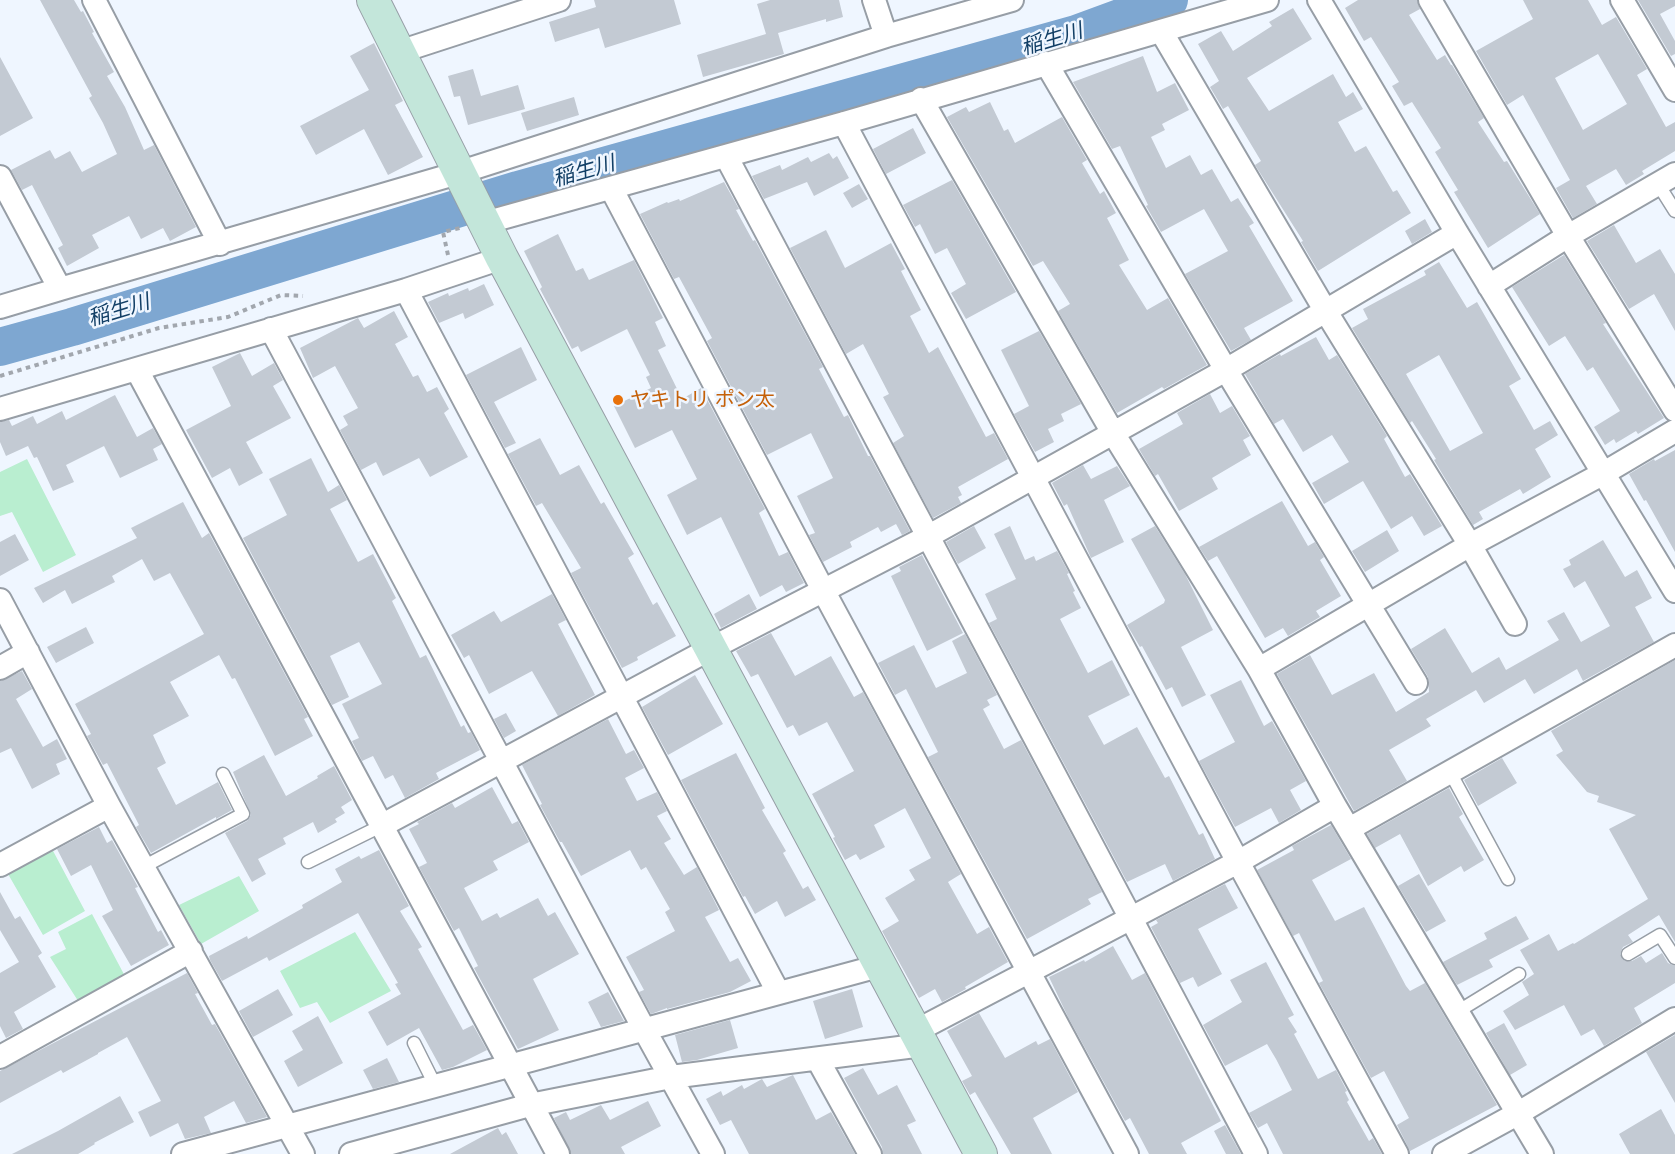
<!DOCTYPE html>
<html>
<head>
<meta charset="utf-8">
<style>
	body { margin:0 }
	canvas { display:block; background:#eff6ff }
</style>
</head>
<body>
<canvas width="1675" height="1154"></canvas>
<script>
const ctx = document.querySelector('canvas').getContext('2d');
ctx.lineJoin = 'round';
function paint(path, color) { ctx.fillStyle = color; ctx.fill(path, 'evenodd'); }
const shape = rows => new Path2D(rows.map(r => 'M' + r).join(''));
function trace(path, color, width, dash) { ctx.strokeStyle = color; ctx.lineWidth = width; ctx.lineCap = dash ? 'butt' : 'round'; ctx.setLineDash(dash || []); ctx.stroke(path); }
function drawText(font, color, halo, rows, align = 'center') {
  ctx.font = font + ' "Fira Sans Condensed","Noto Sans JP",sans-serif'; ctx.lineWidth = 5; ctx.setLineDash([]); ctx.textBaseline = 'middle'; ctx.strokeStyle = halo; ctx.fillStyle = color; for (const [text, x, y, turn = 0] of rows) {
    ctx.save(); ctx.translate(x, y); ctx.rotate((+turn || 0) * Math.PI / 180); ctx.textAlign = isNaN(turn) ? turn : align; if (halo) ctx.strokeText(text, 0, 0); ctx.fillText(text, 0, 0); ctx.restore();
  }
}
paint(shape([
	[27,459,76,555,43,572,12,512,0,516,0,472],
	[52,849,85,911,43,935,8,874],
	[239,876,259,911,201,944,179,905],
	[92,914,127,980,80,1004,50,957,66,949,58,932],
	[355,932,391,991,330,1023,317,1002,300,1008,280,971]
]), '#b9eed0');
trace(shape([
	[0,347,72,327,518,190,1076,34,1169,0]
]), '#7ea7d1', 38);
paint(shape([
	[40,0,74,0,81,12,83,11,94,32,92,33,114,72,107,76,125,107,144,150,154,145,196,227,170,241,163,228,141,239,129,216,92,235,99,248,67,266,58,248,63,245,32,185,22,190,11,170,50,150,55,159,70,151,82,172,117,154,103,123,89,98,92,96],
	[594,0,674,0,681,24,605,48,599,28,555,42,549,22,596,7],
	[770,0,839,0,843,17,826,22,826,19,778,33,784,54,703,77,697,55,766,34,757,4],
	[1358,0,1417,0,1420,9,1409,15,1437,60,1445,55,1451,65,1452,65,1484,118,1478,122,1504,162,1507,161,1540,214,1488,248,1454,192,1458,190,1435,152,1441,148,1412,102,1404,106,1392,86,1399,82,1371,37,1364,41,1345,8],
	[1523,0,1588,0,1602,25,1616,17,1647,69,1637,75,1666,127,1675,122,1675,151,1642,171,1644,174,1626,185,1616,169,1586,186,1597,204,1573,218,1556,188,1570,180,1523,95,1507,105,1476,51,1533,19],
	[1598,54,1627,104,1583,130,1555,78],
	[1638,0,1675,0,1675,6,1660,14,1675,41,1675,54,1671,56],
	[1293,8,1312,39,1247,78,1269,111,1333,74,1346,97,1353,92,1363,109,1338,122,1355,152,1366,146,1393,192,1397,190,1411,213,1318,271,1301,242,1303,241,1255,165,1261,161,1228,106,1223,109,1210,87,1219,81,1198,44,1221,31,1233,51,1272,26,1269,22],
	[374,43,403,101,395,105,423,157,388,175,364,129,316,155,300,126,369,90,350,56],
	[1143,56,1157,92,1175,83,1189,110,1162,124,1165,130,1151,137,1166,168,1190,155,1201,175,1212,169,1231,202,1238,198,1254,223,1249,226,1293,301,1244,328,1251,340,1231,351,1185,274,1228,251,1204,209,1161,232,1146,206,1148,205,1120,146,1112,149,1073,82],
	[0,57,33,118,0,136],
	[473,69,481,96,518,85,525,109,468,125,460,96,454,97,448,76],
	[574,97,579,115,527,131,521,113],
	[990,102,1004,131,1008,129,1015,143,1062,117,1087,160,1082,163,1100,194,1104,191,1116,213,1107,218,1129,260,1119,265,1147,310,1168,298,1207,365,1164,389,1162,387,1117,413,1058,311,1070,304,1043,261,1033,266,947,117,966,107,969,112],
	[913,128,926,153,886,174,873,149],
	[829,153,833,159,837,156,849,178,814,196,807,182,764,199,752,176,780,165,782,170,808,157,811,162],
	[952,180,1016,292,966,319,951,293,966,284,947,248,935,254,920,224,915,227,903,205],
	[724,182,739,209,736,210,753,241,755,240,823,367,819,369,844,417,848,415,868,456,870,456,910,531,902,535,896,524,881,532,878,527,850,542,852,547,823,562,809,535,815,533,797,496,833,478,811,433,767,455,707,341,712,338,679,277,674,279,640,214,667,202,668,203,679,199,680,201],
	[859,184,868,199,852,208,843,193],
	[1425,219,1432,232,1412,244,1405,231],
	[1614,225,1636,263,1660,249,1675,274,1675,331,1654,294,1629,309,1587,241],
	[826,230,845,268,891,243,905,269,901,271,921,310,910,316,929,353,938,347,986,437,994,433,1008,459,958,487,962,495,958,497,961,503,933,518,893,443,904,436,883,397,889,394,863,344,846,354,790,248],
	[558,234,576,271,583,268,589,280,634,260,663,318,655,322,666,346,658,350,682,399,701,388,765,509,759,513,779,556,788,552,804,583,786,592,782,585,760,597,721,517,687,535,667,495,697,479,672,430,635,448,614,406,651,388,646,377,650,375,627,329,581,352,578,346,572,349,540,289,542,287,524,251],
	[1564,255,1606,323,1603,324,1664,418,1638,434,1636,431,1616,443,1614,439,1605,445,1594,427,1620,411,1593,367,1587,371,1565,336,1549,346,1512,287],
	[1439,262,1467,308,1477,302,1521,379,1509,386,1534,430,1550,421,1558,435,1535,449,1551,477,1523,494,1520,489,1479,512,1483,519,1473,525,1434,460,1436,459,1412,421,1410,423,1352,328,1368,319,1363,309,1426,275,1424,271],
	[1439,355,1483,433,1450,451,1406,374],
	[484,284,494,305,465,319,463,313,439,323,428,302,448,293,449,296,468,288,469,291],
	[394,311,408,337,395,344,413,377,418,375,427,392,437,387,449,409,444,413,468,457,430,477,419,458,383,476,376,462,361,470,340,430,348,425,343,416,358,408,335,366,313,378,300,348,358,318,364,328],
	[1039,331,1081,404,1061,414,1064,421,1048,429,1054,442,1035,452,1014,414,1029,406,1001,350],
	[1316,337,1329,360,1337,355,1387,436,1384,439,1405,477,1410,474,1442,526,1424,536,1412,516,1391,529,1363,481,1324,504,1312,483,1349,462,1332,435,1303,452,1283,419,1274,424,1245,374,1280,354,1281,356],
	[521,347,537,380,494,402,516,443,505,448,466,375],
	[240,353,252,376,274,363,283,380,273,386,291,418,246,442,263,473,239,486,230,468,212,478,186,430,231,406,212,367],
	[1210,394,1220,413,1232,406,1250,436,1243,440,1251,455,1212,478,1218,489,1179,511,1158,474,1155,476,1139,449,1183,424,1177,413],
	[115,395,137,437,153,428,162,444,153,449,158,460,120,478,104,446,66,465,74,482,53,491,37,457,34,458,28,446,6,456,0,442,0,422,9,420,12,426,33,416,37,424,62,411,66,420],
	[540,438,560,475,579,465,601,504,604,502,634,554,628,558,653,605,657,602,676,636,637,657,638,660,622,668,571,573,581,568,542,503,536,506,508,454],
	[1675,450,1675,552,1646,500,1644,501,1629,474,1654,459,1655,461],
	[311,458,328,492,339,485,347,500,330,509,358,562,373,554,396,598,392,601,420,658,426,655,461,727,464,725,468,733,471,732,480,750,436,773,439,779,405,798,393,775,385,779,373,756,362,761,352,741,359,738,342,704,382,684,359,642,330,656,349,697,332,705,243,538,287,515,269,479],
	[1083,465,1091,479,1117,466,1130,486,1104,500,1124,542,1091,558,1067,504,1064,506,1052,483],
	[1282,501,1308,546,1315,542,1324,557,1320,560,1341,596,1316,611,1320,617,1288,636,1283,628,1265,638,1217,556,1208,561,1199,547],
	[183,502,202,538,209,533,308,717,304,719,313,736,275,756,235,678,232,679,219,655,170,682,189,716,153,735,166,763,157,768,176,805,218,782,232,810,216,819,216,817,151,853,136,827,139,825,107,763,103,765,87,736,91,734,75,704,204,634,170,573,154,581,142,559,112,576,115,582,72,604,65,590,43,603,34,588,137,538,131,528],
	[974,526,986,548,958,564,946,542],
	[1010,526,1025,560,1034,556,1036,561,1057,551,1069,573,1067,574,1075,591,1073,592,1081,608,1060,619,1088,673,1112,660,1130,695,1088,716,1104,745,1137,727,1165,778,1169,776,1199,835,1203,833,1215,859,1173,881,1165,864,1127,882,989,623,997,619,985,594,1016,579,994,534],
	[1155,526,1185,574,1213,630,1181,647,1206,695,1182,707,1172,687,1166,690,1142,646,1140,647,1127,625,1164,603,1165,600,1131,539],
	[1387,530,1399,551,1365,572,1352,551],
	[15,534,29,560,0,576,0,542],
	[1603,540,1625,577,1637,570,1652,598,1635,607,1654,642,1583,681,1577,669,1534,694,1525,679,1484,703,1476,690,1426,719,1431,726,1389,750,1407,781,1354,811,1277,674,1310,655,1332,695,1374,673,1396,712,1429,692,1428,677,1411,649,1445,628,1472,673,1499,657,1506,670,1559,640,1547,621,1564,612,1581,642,1610,626,1585,581,1574,588,1563,569,1571,565,1569,560],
	[922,555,963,633,927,651,891,576,901,571,899,567],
	[552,594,566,620,558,624,595,695,558,716,532,671,489,694,469,655,464,658,451,635,494,611,501,622],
	[749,594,757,609,721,628,714,614],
	[86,627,94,643,56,663,47,647],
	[771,633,795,676,831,656,854,697,863,692,961,874,948,882,977,934,989,927,1008,962,965,987,966,989,942,1002,935,989,919,998,882,931,899,921,885,898,915,880,909,870,931,858,905,808,874,825,885,847,860,860,856,854,845,860,833,838,835,837,812,794,854,771,827,722,799,736,793,725,787,728,758,674,751,677,736,651],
	[965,634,997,695,987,700,990,705,983,709,1004,749,1021,740,1102,892,1088,899,1091,904,1027,939,928,757,938,752,906,689,895,695,878,663,914,645,936,688,967,673,952,641],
	[1675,660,1675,942,1659,915,1628,935,1633,942,1623,947,1620,954,1625,961,1632,961,1641,956,1646,963,1662,953,1668,963,1675,966,1675,983,1634,1008,1642,1023,1604,1046,1594,1029,1581,1036,1564,1005,1515,1030,1503,1011,1529,995,1522,982,1534,974,1520,950,1549,934,1558,951,1573,943,1574,944,1648,899,1609,829,1636,815,1597,802,1599,796,1587,792,1556,755,1563,751,1551,731],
	[22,671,32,689,16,699,43,747,57,739,67,759,56,764,60,774,32,789,11,748,0,753,0,681],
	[695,675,723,724,668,755,642,707],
	[1241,680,1264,726,1272,721,1306,781,1290,790,1301,810,1279,823,1271,808,1235,827,1199,761,1235,742,1210,695],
	[506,713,516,731,504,738,494,719],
	[608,719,626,754,634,750,644,768,625,778,637,801,657,792,667,811,657,816,671,839,664,843,684,875,697,867,719,910,705,917,730,962,738,958,751,981,730,992,667,1009,667,1008,651,1014,639,992,644,990,626,957,675,931,665,912,670,909,646,867,641,870,630,850,581,876,562,842,560,842,540,805,542,804,522,765],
	[736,753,765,808,762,810,786,851,783,853,803,889,808,886,816,900,785,917,777,901,755,914,745,896,743,897,681,780],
	[264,755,286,796,318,778,317,776,334,766,352,800,341,807,345,813,335,819,337,822,318,833,313,822,283,838,286,844,258,859,266,874,252,882,225,833,247,821,251,815,233,772],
	[1502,758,1517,783,1478,806,1464,780],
	[492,787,512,824,518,821,529,842,493,861,498,870,464,888,482,921,497,913,500,918,538,898,548,916,555,912,579,954,533,979,559,1030,518,1049,474,968,478,966,459,928,454,931,419,867,427,863,409,829,419,824,417,822,452,803,455,808],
	[1449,788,1463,814,1459,817,1484,860,1464,872,1461,866,1428,886,1400,834,1375,848,1367,834],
	[1331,825,1351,859,1312,880,1335,921,1364,907,1406,986,1410,991,1425,983,1497,1105,1410,1151,1397,1125,1409,1118,1384,1071,1371,1078,1319,983,1323,981,1299,933,1293,936,1257,870,1294,850,1292,846],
	[99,827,107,843,112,840,138,887,135,888,158,932,161,930,169,945,131,966,102,916,113,910,91,865,71,876,57,849],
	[379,850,409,906,400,911,422,947,418,949,463,1030,473,1025,487,1050,453,1067,442,1070,419,1028,387,1046,368,1012,401,994,395,984,398,983,358,913,269,961,267,957,222,981,210,960,209,956,247,936,248,939,303,908,302,905,342,882,335,869,359,856,361,859],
	[1419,874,1446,921,1426,932,1398,886],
	[1225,884,1238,908,1198,929,1222,974,1198,987,1193,977,1180,983,1151,927,1158,923,1156,920],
	[0,892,15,919,20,916,42,953,38,956,56,987,14,1012,23,1029,6,1038,0,1026,0,973,19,962,0,930],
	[1516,916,1529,939,1489,960,1493,967,1457,985,1443,962,1487,939,1484,933],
	[1113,946,1132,980,1145,973,1221,1121,1181,1143,1187,1154,1149,1154,1130,1118,1125,1121,1068,1017,1049,977,1084,960,1085,962],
	[1266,962,1294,1015,1288,1018,1297,1032,1294,1034,1318,1079,1336,1070,1347,1091,1345,1092,1349,1100,1347,1102,1369,1141,1373,1138,1382,1154,1283,1154,1267,1123,1258,1128,1249,1113,1292,1090,1276,1059,1267,1044,1225,1066,1203,1025,1242,1002,1230,980],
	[187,973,198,993,195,994,212,1025,215,1024,267,1117,246,1123,234,1101,204,1117,211,1133,185,1139,178,1123,150,1137,138,1112,161,1101,127,1037,98,1053,98,1054,63,1073,61,1070,0,1103,0,1071],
	[278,989,293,1015,253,1037,239,1011],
	[852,989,863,1027,825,1039,813,1001],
	[608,992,624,1021,601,1027,588,1002],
	[979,1013,1005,1058,1036,1041,1038,1045,1050,1039,1078,1092,1033,1118,1052,1154,1011,1154,975,1092,970,1095,962,1081,972,1076,947,1031],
	[318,1016,343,1063,298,1087,284,1061,303,1050,292,1031],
	[730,1020,738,1048,697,1060,682,1062,675,1035],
	[1504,1023,1527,1065,1510,1075,1486,1033],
	[1675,1035,1675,1103,1646,1052],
	[387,1058,399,1082,373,1089,363,1070],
	[863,1068,878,1095,897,1085,916,1121,907,1125,922,1154,883,1154,882,1147,844,1078],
	[793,1075,816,1120,831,1112,855,1154,749,1154,731,1120,720,1125,706,1099,721,1091,723,1096,742,1085,744,1089,762,1079,767,1087],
	[120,1096,134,1122,94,1143,95,1144,78,1154,12,1154,58,1131],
	[648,1101,661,1126,621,1147,625,1154,571,1154,554,1118,566,1112,570,1120,601,1105,610,1120],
	[1661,1109,1675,1135,1675,1154,1630,1154,1619,1134],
	[1225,1125,1241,1154,1226,1154,1214,1131],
	[498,1128,502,1135,506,1132,518,1154,450,1154]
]), '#c3cad3');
const lane = shape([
	[1658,184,1675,211],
	[1450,772,1508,879],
	[308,862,381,826],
	[143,867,243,814,223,774],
	[1628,954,1660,935,1675,958],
	[1457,1012,1519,974],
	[414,1043,435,1085]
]);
const street = shape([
	[94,0,220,244],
	[874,0,886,36],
	[1319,0,1457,233,1675,591],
	[1430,0,1568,236,1675,410],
	[1622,0,1675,90],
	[1161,31,1325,310,1470,545,1515,624],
	[399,52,559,0],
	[1046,63,1226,370,1416,683],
	[921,99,1113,433,1259,669,1335,806,1542,1154],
	[844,123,1238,862,1397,1154],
	[726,156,1256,1154],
	[0,177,60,289,458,173,886,36,1012,0],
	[611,188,823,590,1127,1154],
	[484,223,844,123,1267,0],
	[1489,286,1568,236,1675,174],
	[406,290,778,992],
	[0,307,60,289],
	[271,329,644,1029,713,1154],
	[137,370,558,1154],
	[0,409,406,290,502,258],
	[0,600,109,806,303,1154],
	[0,668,28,652],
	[1259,669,1470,545,1604,473,1675,431],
	[381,826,710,649,927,537,1226,370,1457,233],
	[1349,829,1675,645],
	[0,865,109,806],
	[914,1032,1238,862,1335,806],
	[0,1057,191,951],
	[818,1060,870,1154],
	[183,1154,879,966],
	[351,1154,530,1105,671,1077,923,1045],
	[1444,1154,1517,1114,1675,1019]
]);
const secondary = shape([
	[373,0,502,258,981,1154]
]);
trace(lane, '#979ea6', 15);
trace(street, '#979ea6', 26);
trace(secondary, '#979ea6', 34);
trace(shape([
	[448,255,443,232,460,228],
	[0,376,159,328,228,317,281,295,303,296]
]), '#a2a7ae', 4, [4.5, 4.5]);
trace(lane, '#fff', 12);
trace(street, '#fff', 22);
trace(secondary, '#c3e6da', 32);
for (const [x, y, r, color] of [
	[618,400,6,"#e8710a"]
]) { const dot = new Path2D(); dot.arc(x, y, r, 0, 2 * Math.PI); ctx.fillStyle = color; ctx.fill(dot); trace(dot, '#eff6ff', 2); }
drawText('20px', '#c56008', '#eff6ff', [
	["ヤキトリ ポン太",630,400]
], 'left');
drawText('italic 21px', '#123f66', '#eff6ff', [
	["稲生川",1052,40,-17],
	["稲生川",584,172,-16],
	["稲生川",119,311,-17]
]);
</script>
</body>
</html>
